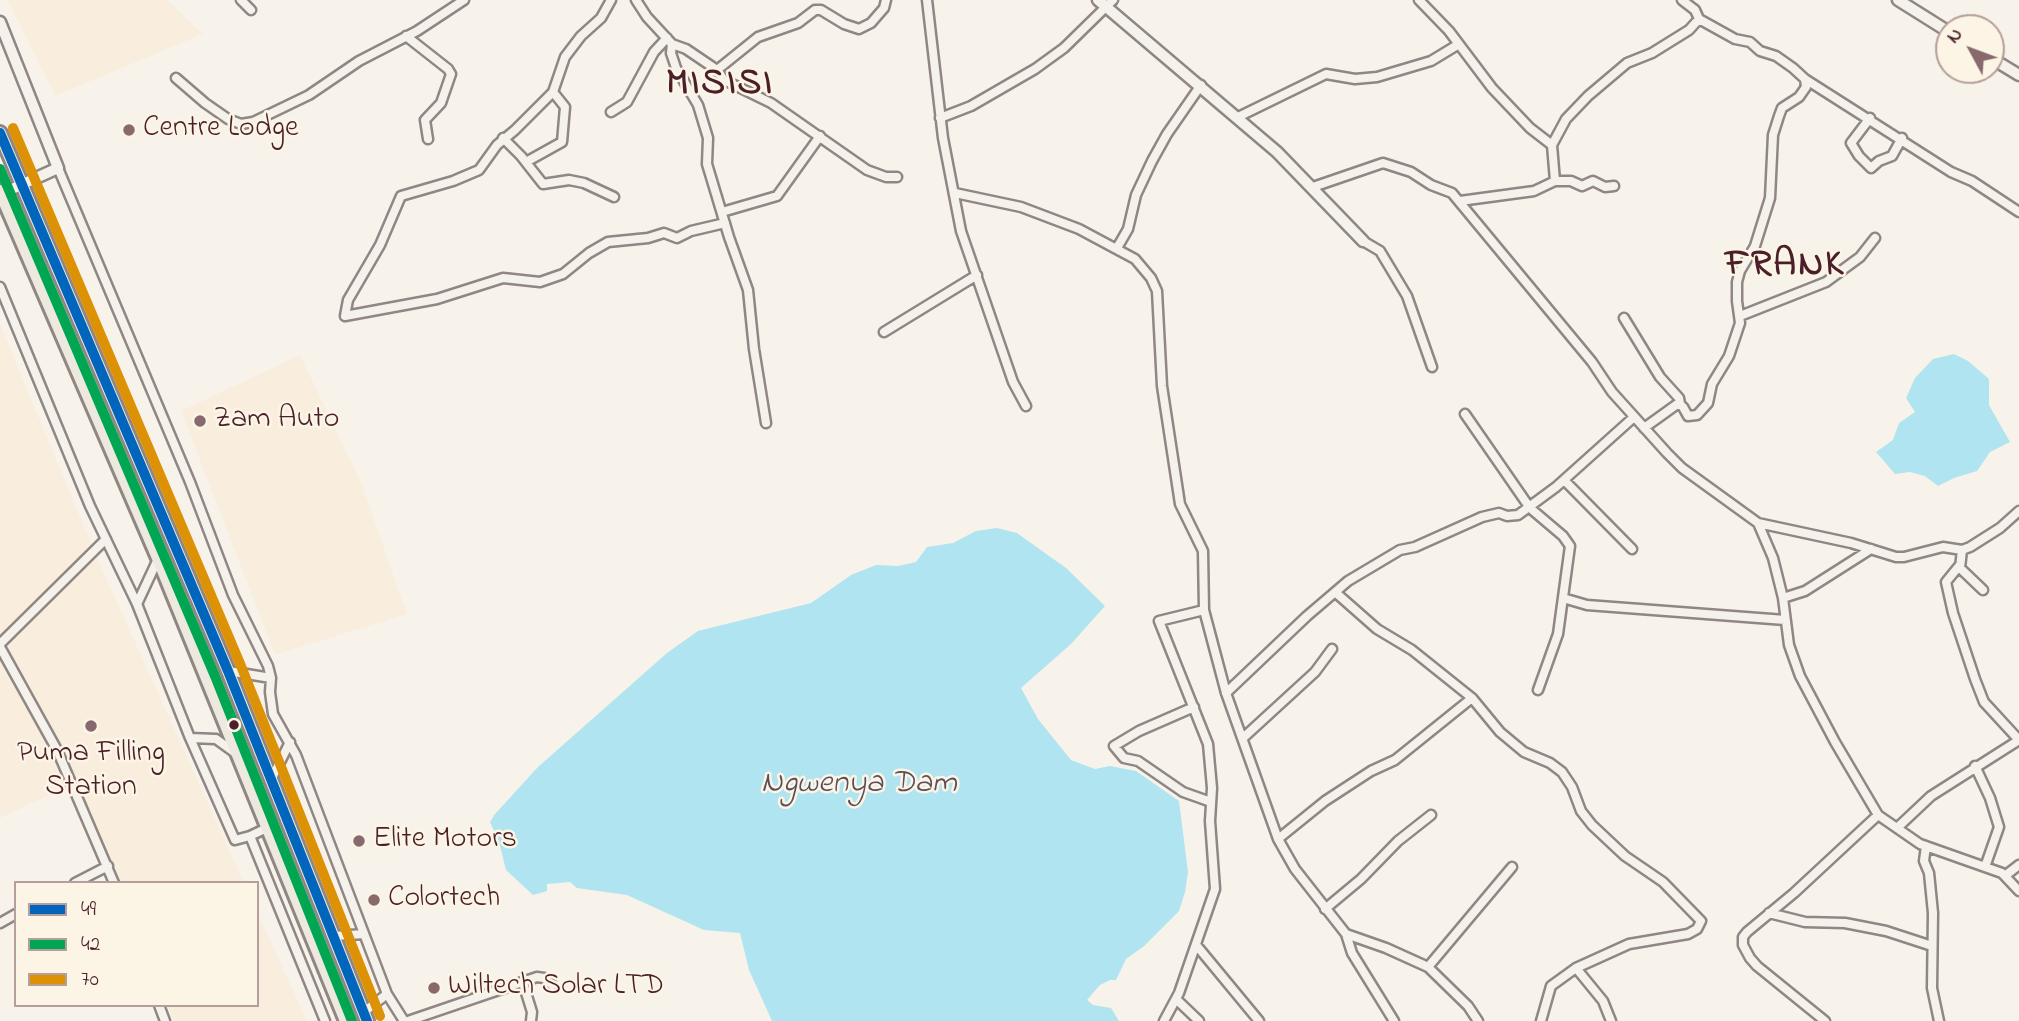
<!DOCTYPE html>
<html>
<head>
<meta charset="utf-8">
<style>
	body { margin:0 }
	#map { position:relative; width:2019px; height:1021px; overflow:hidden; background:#f7f3ea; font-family:"Indie Flower",sans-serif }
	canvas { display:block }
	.legend { position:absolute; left:14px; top:881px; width:245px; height:126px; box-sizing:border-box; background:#fcf5e5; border:2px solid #b59f9b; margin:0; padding:9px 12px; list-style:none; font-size:21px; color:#4a1f2b }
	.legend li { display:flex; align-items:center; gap:14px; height:35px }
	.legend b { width:35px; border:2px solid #b59f9b }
	.north { position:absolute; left:1935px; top:14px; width:70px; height:70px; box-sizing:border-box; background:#fcf5e5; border:2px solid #b59f9b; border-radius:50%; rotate:311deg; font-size:19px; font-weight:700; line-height:28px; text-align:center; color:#4a1f2b }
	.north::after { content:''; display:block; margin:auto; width:24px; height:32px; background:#87696e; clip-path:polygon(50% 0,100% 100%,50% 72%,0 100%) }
</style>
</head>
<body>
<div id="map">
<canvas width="2019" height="1021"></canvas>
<ul class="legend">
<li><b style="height:9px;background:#0065bd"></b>49</li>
<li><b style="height:9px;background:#00a651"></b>42</li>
<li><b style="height:9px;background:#dd9206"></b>70</li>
</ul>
<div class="north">N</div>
</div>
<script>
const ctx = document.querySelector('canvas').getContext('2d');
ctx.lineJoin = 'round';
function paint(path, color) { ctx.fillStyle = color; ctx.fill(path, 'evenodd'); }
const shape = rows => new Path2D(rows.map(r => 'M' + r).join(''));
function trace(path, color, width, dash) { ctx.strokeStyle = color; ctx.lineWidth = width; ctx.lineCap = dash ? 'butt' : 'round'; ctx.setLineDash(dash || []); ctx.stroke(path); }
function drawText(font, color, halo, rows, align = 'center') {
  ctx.font = font + ' "Indie Flower",sans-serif'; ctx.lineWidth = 5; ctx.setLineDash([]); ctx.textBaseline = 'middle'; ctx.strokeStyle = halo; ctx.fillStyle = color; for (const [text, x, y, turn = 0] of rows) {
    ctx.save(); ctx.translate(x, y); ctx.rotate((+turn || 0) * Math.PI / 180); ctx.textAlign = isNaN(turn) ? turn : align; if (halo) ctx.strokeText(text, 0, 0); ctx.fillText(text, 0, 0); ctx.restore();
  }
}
paint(shape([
	[7,0,167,0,203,34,55,96],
	[0,324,99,562,244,883,111,883,67,787,0,818],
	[300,355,361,482,407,614,275,655,181,411],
	[257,911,307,1021,174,1021,167,1005,257,1005]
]), '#f9eedd');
paint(shape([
	[1954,354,1968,361,1989,379,1989,405,2010,442,1990,452,1977,471,1954,478,1938,486,1925,476,1910,472,1895,474,1876,452,1893,440,1899,423,1915,412,1906,398,1915,378,1933,359],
	[997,528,1017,533,1066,568,1105,606,1071,644,1021,688,1038,719,1071,760,1095,769,1110,766,1136,771,1179,801,1188,872,1185,892,1179,911,1143,947,1126,959,1116,980,1110,980,1100,985,1087,1000,1093,1005,1111,1008,1119,1021,772,1021,749,970,740,933,704,930,627,895,577,888,570,882,547,884,547,891,533,895,506,870,499,842,490,822,495,814,538,767,667,653,698,631,811,603,851,575,876,565,898,566,916,562,927,547,953,543,976,531]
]), '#b0e4f0');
const minor = shape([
	[241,0,251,10],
	[611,0,601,18,581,36,565,57,553,92,515,130,497,145,479,170,453,181,401,196,380,245,348,300,345,316,437,299,503,278,540,282,563,274,589,253,608,242,648,238,664,233,677,238,691,231,725,223],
	[636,0,647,17,672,44,671,53,676,68,698,105,708,138,707,164,729,237,748,290,754,349,766,423],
	[927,0,943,138,961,231,1013,382,1026,406],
	[1419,0,1449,31,1492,88,1530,128,1552,145],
	[406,36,448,69,451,74,441,103,425,120,428,139],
	[672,44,686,49,717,70,758,37,798,23,815,10,821,10,844,24,859,29,871,23,884,8,886,0],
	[717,70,724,80,771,103,867,170,886,177,897,177],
	[176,78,205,103,228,119,241,124,253,122,309,95,359,61,417,31,464,0],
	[1805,79,1951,172,1972,181,2019,212],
	[611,112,627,102,654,52,667,38],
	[1238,117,1326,74,1355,79,1377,77,1431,61,1459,44],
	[940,118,971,106,1035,69,1064,48,1113,0],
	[1870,118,1851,143,1859,156,1871,168,1879,161,1892,156,1902,138],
	[503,138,521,156,543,184,569,180,584,183,614,197],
	[526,162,562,142,565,107,553,92],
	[58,168,190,482,233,595,268,666,271,678,270,692,273,714,296,755,387,994,404,1021],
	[1555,181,1571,181,1582,186,1593,181,1605,187,1614,186],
	[1313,187,1383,163,1411,172,1431,185,1452,193,1592,362,1612,392,1667,453,1682,468,1758,523,1773,558,1783,598,1789,645,1800,676,1835,742,1878,815,1920,844,2002,873,2019,891],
	[955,193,1021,207,1079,229,1135,259,1151,278,1157,291,1162,386,1180,504,1203,551,1204,610,1226,693,1278,839,1295,869,1346,934,1352,953,1394,1021],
	[1460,201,1534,191,1555,181,1552,145,1566,119,1588,96,1627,63,1652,53,1689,30,1699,19],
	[722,212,777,196,820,136],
	[1363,241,1380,251,1407,296,1432,367],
	[1117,248,1128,229,1136,195,1152,161,1167,134,1201,85],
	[0,287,90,506,137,604,190,738,216,739,234,752],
	[1740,316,1826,282,1860,257,1875,238],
	[1624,318,1660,377,1679,398,1680,404],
	[884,332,977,275],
	[1465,414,1530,508,1563,536,1570,546,1558,634,1538,690],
	[1644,428,1676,405,1680,404,1683,407,1688,416,1697,415,1708,403,1712,384,1729,356,1740,323,1737,301,1737,282,1740,271,1755,246,1770,198,1773,135,1779,116,1782,108,1799,97,1806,87,1805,79,1793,68,1776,56,1760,51,1750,42,1735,39,1699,19,1695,10,1682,0],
	[1564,480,1632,549],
	[1758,523,1851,543,1896,557,1904,557,1943,547,1962,550,1970,547,2000,528,2019,511],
	[1962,550,1960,568,1983,590],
	[1959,566,1946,582,1953,613,1975,679,1984,702,2019,740],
	[1335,592,1377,629,1412,650,1472,698,1500,732,1524,752,1550,763,1562,772,1572,787,1581,811,1592,825,1625,856,1663,882,1701,921,1697,929,1688,934,1629,944,1576,968,1551,986,1541,1021],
	[1563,598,1587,605,1785,620],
	[1783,598,1805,591,1871,549],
	[137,604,158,559],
	[0,644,106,539],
	[0,647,57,750,114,883],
	[228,671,271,678],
	[1226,693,1307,616,1348,581,1400,550,1415,547,1482,517,1499,513,1507,516,1518,515,1556,487,1634,417],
	[1194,707,1139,731,1114,746,1124,758,1138,761,1183,792,1211,802],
	[190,738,235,840,250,836],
	[1243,738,1315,672,1332,649],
	[1975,766,1990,798,1999,827,1985,867],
	[271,780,290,742],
	[267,828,250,836,325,1021],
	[1897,828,1931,796,2019,740],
	[1278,839,1325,801,1371,771,1395,760,1472,698],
	[1926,846,1924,861,1929,873,1933,913,1932,988,1939,1021],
	[2006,875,2019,865],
	[75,883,108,866],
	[1325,909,1361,879,1398,841,1431,815],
	[1769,913,1805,922,1845,923,1886,931,1932,946],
	[0,923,16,914],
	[1346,934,1386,948,1428,967,1468,1006,1478,1021],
	[334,936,364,934],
	[1197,946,1259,1021],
	[1428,967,1512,867],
	[1576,968,1603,1001,1611,1021],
	[523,983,532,1012,531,1021],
	[1176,999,1199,1021],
	[159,1005,165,1021],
	[364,1012,387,994],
	[408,1021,537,977,544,978,552,985],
	[1164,1021,1179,993,1215,889,1210,821,1212,788,1208,744,1159,621,1204,610],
	[1825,1021,1757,966,1750,958,1743,945,1743,937,1747,932,1794,893,1878,815]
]);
const tertiary = shape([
	[1098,0,1277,152,1363,241],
	[1898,0,1949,32],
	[0,22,58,168,1,194],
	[1991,58,2019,75]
]);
const primary = shape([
	[0,133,228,671,367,1021],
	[0,191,158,558,346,1021]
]);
trace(minor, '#908684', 13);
trace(tertiary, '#908684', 15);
trace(primary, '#908684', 18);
trace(minor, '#f5f2ec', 8);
trace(tertiary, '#f5f2ec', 10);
trace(primary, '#eee9df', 12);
trace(shape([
	[0,133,228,671,367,1021]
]), '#0065bd', 10);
trace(shape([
	[0,169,215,676,352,1021]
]), '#00a651', 10);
trace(shape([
	[13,128,241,666,380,1016]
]), '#dd9206', 10);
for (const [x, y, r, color] of [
	[129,130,7,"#87696e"],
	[200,421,7,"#87696e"],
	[234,725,6,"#4a1f2b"],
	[91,726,7,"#87696e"],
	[359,841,7,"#87696e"],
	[374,900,7,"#87696e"],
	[434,988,7,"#87696e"]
]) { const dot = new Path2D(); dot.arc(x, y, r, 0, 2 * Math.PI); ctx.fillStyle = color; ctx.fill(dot); trace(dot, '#fcf5e5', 2.5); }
drawText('30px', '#4a1f2b', '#fcf5e5', [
	["Centre Lodge",143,130],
	["Zam Auto",214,421],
	["Puma Filling",91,755,"center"],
	["Station",91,789,"center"],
	["Elite Motors",373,841],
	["Colortech",388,900],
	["Wiltech Solar LTD",448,988]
], 'left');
drawText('italic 32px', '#5c4e5d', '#fcf5e5', [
	["Ngwenya Dam",859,786]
]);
ctx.letterSpacing = '2px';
drawText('bold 37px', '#4a1f2b', '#fcf5e5', [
	["MISISI",720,87],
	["FRANK",1785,268]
]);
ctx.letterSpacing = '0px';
</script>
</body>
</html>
